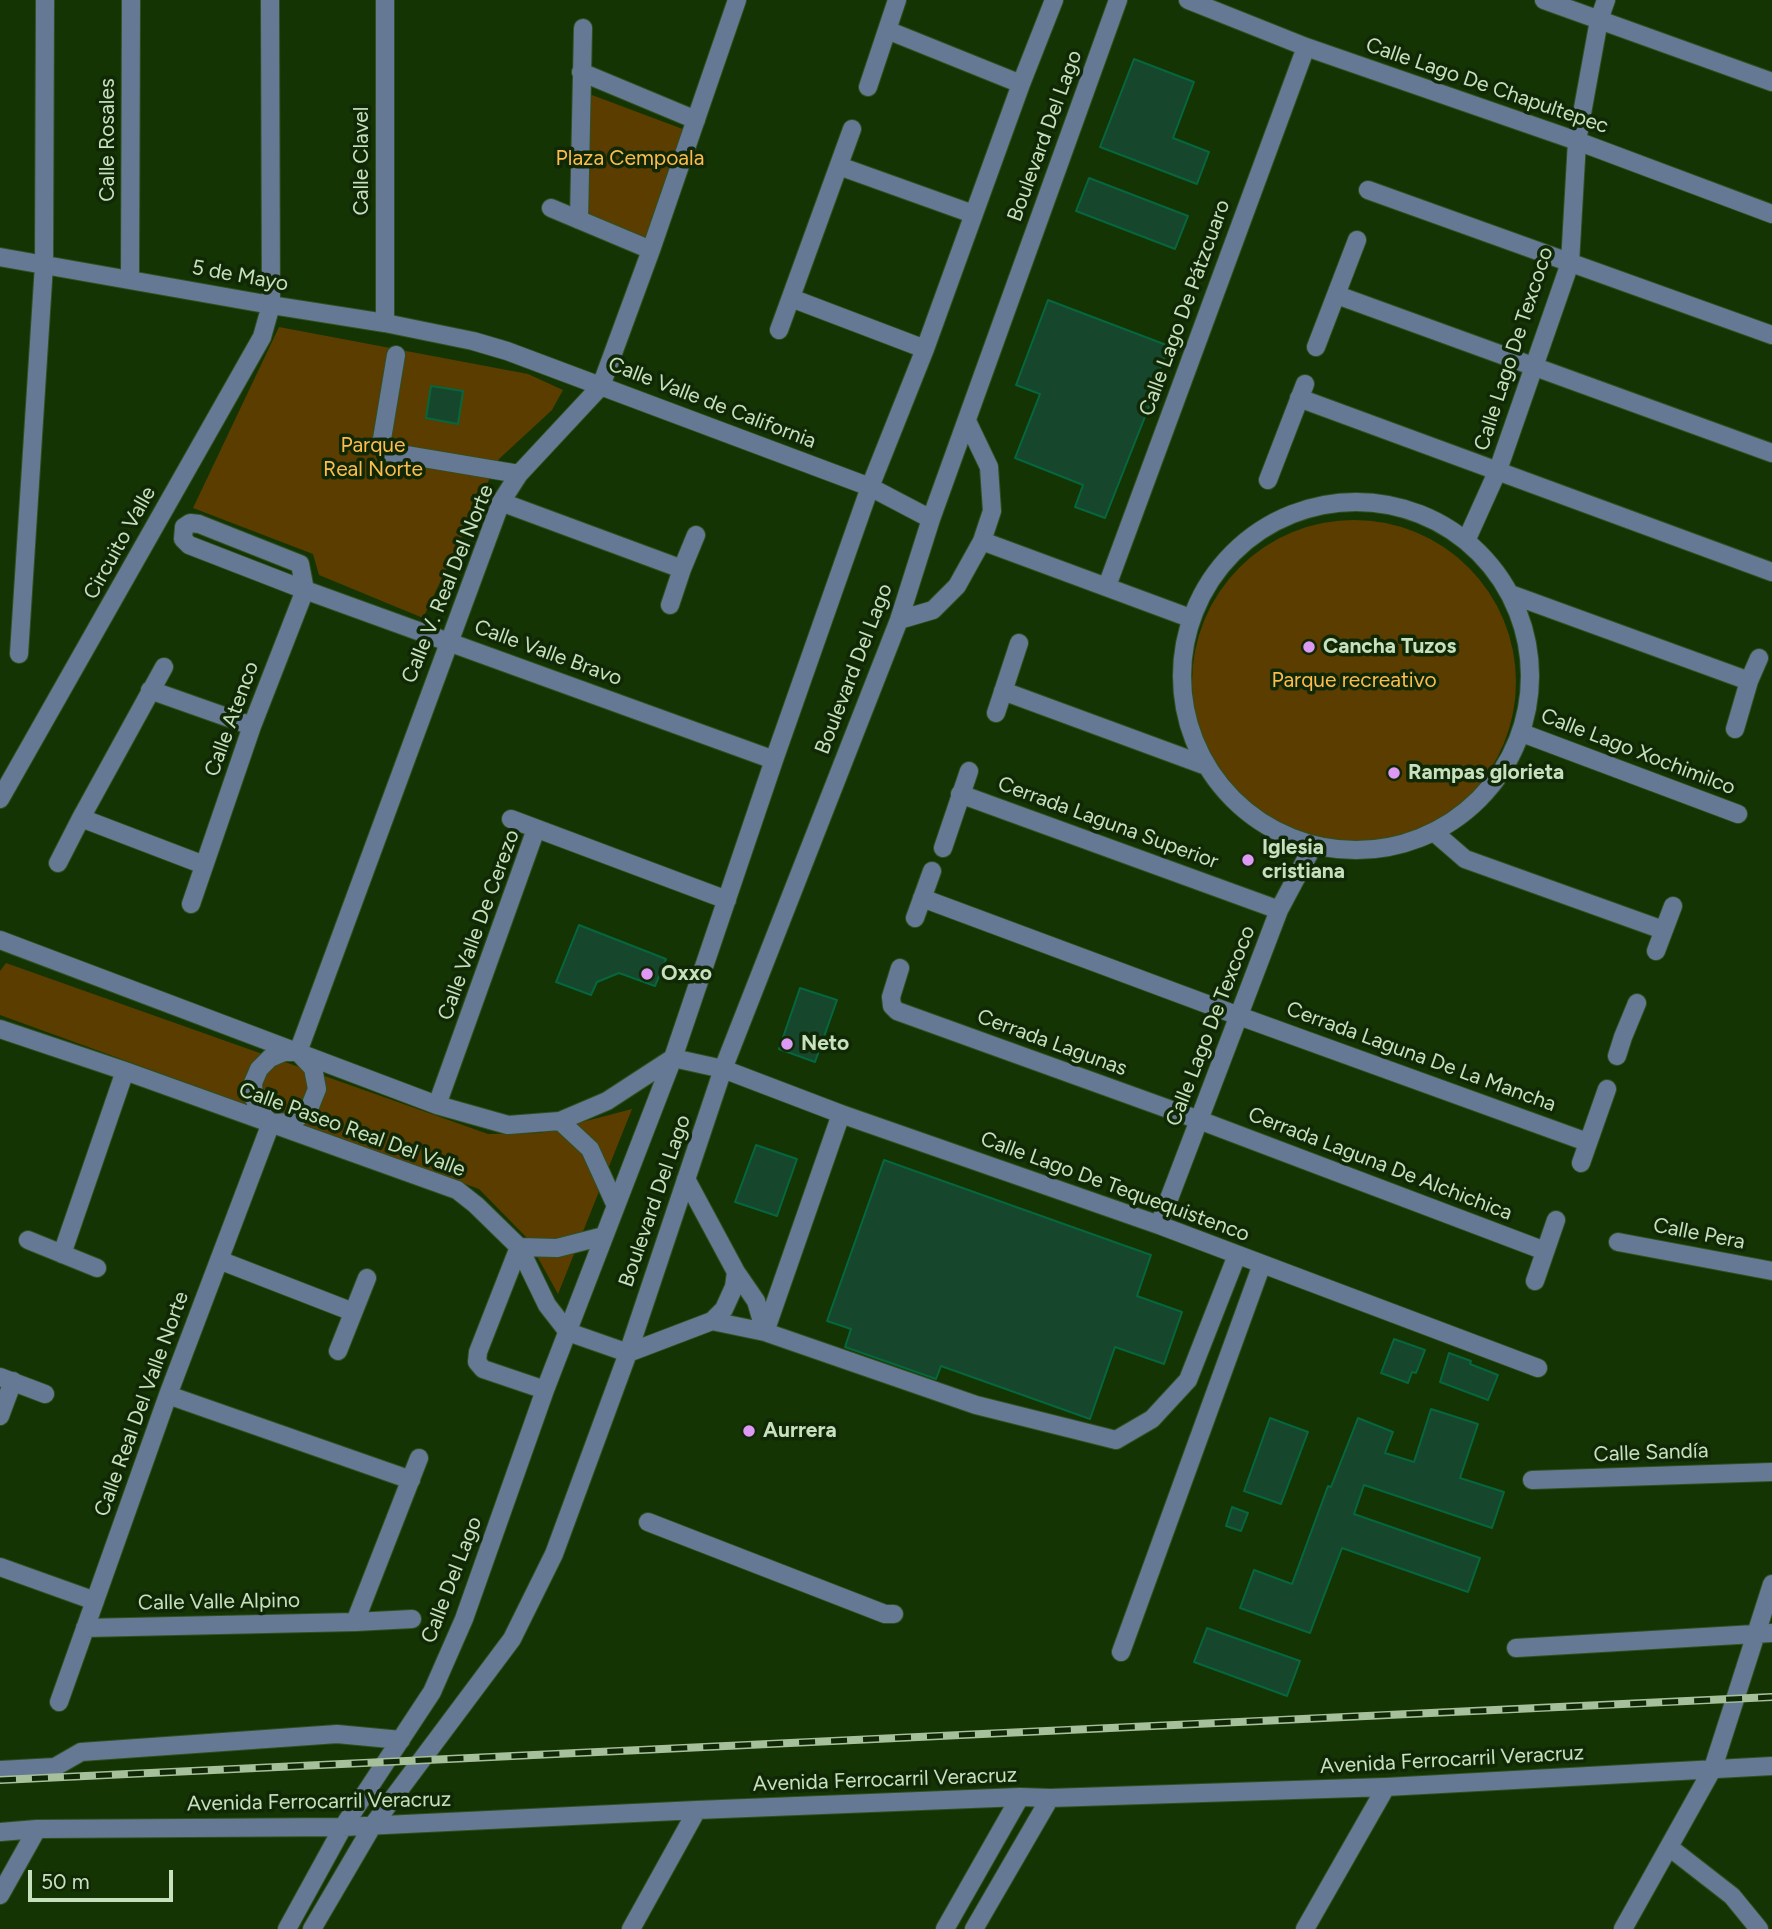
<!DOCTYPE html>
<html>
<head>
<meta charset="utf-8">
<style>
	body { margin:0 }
	#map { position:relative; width:1772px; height:1929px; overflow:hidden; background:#143403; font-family:Figtree,sans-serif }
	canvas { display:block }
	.scale { position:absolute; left:28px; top:1870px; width:145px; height:32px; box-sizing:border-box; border:4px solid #c7e0be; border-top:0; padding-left:9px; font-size:21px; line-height:24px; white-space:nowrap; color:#c7e0be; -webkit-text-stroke:5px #112807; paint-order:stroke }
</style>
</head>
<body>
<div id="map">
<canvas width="1772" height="1929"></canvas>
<div class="scale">50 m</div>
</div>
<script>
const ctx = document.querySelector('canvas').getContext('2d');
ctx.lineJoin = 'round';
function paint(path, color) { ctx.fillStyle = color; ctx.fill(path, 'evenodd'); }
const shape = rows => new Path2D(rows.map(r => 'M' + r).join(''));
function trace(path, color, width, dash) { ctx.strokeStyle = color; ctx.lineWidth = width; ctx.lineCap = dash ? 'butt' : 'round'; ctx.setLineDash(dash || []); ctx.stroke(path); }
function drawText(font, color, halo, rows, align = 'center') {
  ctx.font = font + ' Figtree,sans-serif'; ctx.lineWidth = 7; ctx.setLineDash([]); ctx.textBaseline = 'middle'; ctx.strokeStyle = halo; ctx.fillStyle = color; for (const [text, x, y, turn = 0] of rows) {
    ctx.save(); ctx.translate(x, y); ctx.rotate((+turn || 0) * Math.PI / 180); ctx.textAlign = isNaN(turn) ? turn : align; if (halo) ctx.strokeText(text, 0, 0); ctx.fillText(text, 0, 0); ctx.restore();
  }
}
paint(shape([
	[584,92,688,131,650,243,584,216],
	[279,327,528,374,563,390,552,410,499,459,423,618,319,575,313,554,193,508],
	'1192 682a162 162 0 1 1 324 0a162 162 0 1 1-324 0Z',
	[6,963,488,1134,540,1133,632,1109,558,1294,527,1238,479,1189,0,1015,0,971]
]), '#5b3d00');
const building = shape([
	[1134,59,1194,82,1173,138,1209,152,1197,184,1100,147,1134,59],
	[1089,178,1188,216,1175,249,1076,211,1089,178],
	[1048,300,1169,346,1149,398,1152,399,1105,518,1075,507,1083,485,1015,458,1040,394,1016,385,1048,300],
	[431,386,463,391,458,424,426,418,431,386],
	[579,925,666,959,655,986,619,973,597,982,591,995,556,982,579,925],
	[800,988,837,1000,815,1062,779,1049,800,988],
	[756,1145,797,1159,777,1216,735,1202,756,1145],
	[884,1160,1151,1255,1137,1296,1182,1312,1164,1364,1115,1347,1090,1419,941,1366,936,1379,845,1347,851,1329,827,1321,884,1160],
	[1394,1339,1425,1350,1416,1373,1412,1372,1408,1383,1381,1373,1394,1339],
	[1449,1353,1471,1361,1470,1364,1498,1375,1488,1400,1440,1382,1449,1353],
	[1431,1409,1478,1424,1460,1478,1504,1492,1492,1528,1364,1485,1354,1514,1480,1558,1468,1592,1342,1548,1310,1633,1240,1608,1254,1570,1292,1584,1328,1486,1331,1487,1358,1418,1393,1432,1385,1453,1414,1462,1431,1409],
	[1270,1418,1308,1432,1281,1504,1244,1491,1270,1418],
	[1232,1507,1248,1513,1241,1531,1226,1526,1232,1507],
	[1207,1628,1300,1661,1287,1696,1194,1662,1207,1628]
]);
paint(building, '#16472d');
trace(building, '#06673e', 2);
const minor = shape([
	[1188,0,1306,47,1577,141,1772,214],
	[1544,0,1772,82],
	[887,30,1021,84],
	[581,72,696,120],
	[868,87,897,0],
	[839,166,973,214],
	[1368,190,1772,335],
	[551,208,651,250],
	[579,220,583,28],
	[0,257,271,305,385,323,473,341,507,351,870,487,931,519],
	[130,280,131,0],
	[1337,295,1772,453],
	[791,298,925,349],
	[385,323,385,0],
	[779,330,852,129],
	[1316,347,1357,240],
	[396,355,381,445,388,452,519,474],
	[1299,398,1772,572],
	[1268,480,1305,384],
	'1182 676a174 174 0 1 1 348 0a174 174 0 1 1-348 0Z',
	[501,502,682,569],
	[982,541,1190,618],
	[1466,541,1498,470,1570,263,1577,141,1599,20,1606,0],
	[1107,586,1306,47],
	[305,590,300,564,199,524,190,523,184,527,183,539,189,545,305,590,774,760],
	[1510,594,1749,681],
	[670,605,682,569,696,535],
	[899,620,933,610,957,586,982,541,992,511,989,467,967,421],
	[19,654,44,265,45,0],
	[150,690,252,726],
	[1003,691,1204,765],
	[996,713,1019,643],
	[1735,729,1749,681,1759,658],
	[1522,733,1738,814],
	[960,794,1279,910],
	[0,799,262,337,271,305,270,0],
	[81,818,204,865],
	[511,819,727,900],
	[1435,833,1465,859,1663,930],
	[943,848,969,771],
	[58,863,81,818,164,667],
	[922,898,1239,1016,1587,1142],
	[191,904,252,726,305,590],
	[915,918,932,871],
	[0,940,437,1105,508,1125,560,1121,607,1101,673,1058,723,1069,841,1114,1159,1225,1538,1368],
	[1656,951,1673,906],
	[900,968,891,997,892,1006,897,1011,1199,1120,1545,1251],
	[0,1029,125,1071,457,1190,476,1205,519,1247,547,1305,568,1332,628,1353],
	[284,1052,298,1052,313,1068,317,1089,309,1109,292,1122,271,1123,260,1112,254,1098,253,1083,259,1069,270,1058,284,1052],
	[298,1052,501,502,519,474,601,386,651,250,737,0],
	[1617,1056,1623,1037,1637,1003],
	[437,1105,536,829],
	[560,1121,590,1149,616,1206],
	[1581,1163,1607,1089],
	[1159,1225,1279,910,1313,846],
	[28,1240,97,1268],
	[1618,1242,1772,1271],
	[62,1254,125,1071],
	[219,1260,353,1312],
	[736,1272,756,1301,765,1332],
	[1535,1281,1556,1220],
	[712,1321,765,1332,976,1405,1116,1440,1152,1419,1188,1380,1237,1255],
	[765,1332,841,1114],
	[338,1351,367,1278],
	[628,1353,712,1321,724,1309,734,1287,736,1272,686,1179],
	[0,1377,45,1394],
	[545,1390,483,1369,477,1362,478,1352,519,1247,557,1248,604,1236],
	[168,1395,411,1480],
	[0,1416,13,1381],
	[1532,1480,1772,1472],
	[648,1522,885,1614,894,1614],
	[0,1567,95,1601],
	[355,1622,419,1458],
	[85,1628,355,1622,412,1619],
	[1516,1648,1772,1633],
	[1121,1652,1262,1264],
	[59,1702,168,1395,271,1123],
	[0,1770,55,1767,81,1752,337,1734,401,1740],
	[0,1832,37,1829,343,1827,697,1810,1020,1797,1050,1798,1386,1787,1772,1766],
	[1669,1847,1732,1896,1759,1929],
	[0,1895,37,1829],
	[287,1929,343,1827,432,1692,464,1619,545,1390,673,1058,774,760,870,487,925,349,1021,84,1054,0],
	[312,1929,373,1825,512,1639,554,1554,628,1353,723,1069,899,620,931,519,1118,0],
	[631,1929,697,1810],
	[945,1929,1020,1797],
	[974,1929,1050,1798],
	[1305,1929,1386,1787],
	[1623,1929,1713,1768,1772,1584]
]);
trace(minor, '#315021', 20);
trace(minor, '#667994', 18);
const rail = shape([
	[0,1780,1772,1697]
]);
trace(rail, '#a6c09b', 8);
trace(rail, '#112807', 5, [16]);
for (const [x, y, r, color] of [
	[1309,647,7,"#dd99f4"],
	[1394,773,7,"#dd99f4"],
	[1248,860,7,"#dd99f4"],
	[647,974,7,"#dd99f4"],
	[787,1044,7,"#dd99f4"],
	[749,1431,7,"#dd99f4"]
]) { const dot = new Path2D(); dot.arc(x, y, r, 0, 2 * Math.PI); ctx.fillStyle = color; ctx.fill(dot); trace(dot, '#112807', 2.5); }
drawText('21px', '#c7e0be', '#112807', [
	["Calle Lago De Chapultepec",1487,86,19],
	["Boulevard Del Lago",1045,136,-70],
	["Calle Rosales",108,140,-90],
	["Calle Clavel",362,161,-90],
	["5 de Mayo",240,276,10],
	["Calle Lago De Pátzcuaro",1185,308,-70],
	["Calle Lago De Texcoco",1514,349,-72],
	["Calle Valle de California",712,403,21],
	["Circuito Valle",120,543,-61],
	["Calle V. Real Del Norte",448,584,-68],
	["Calle Valle Bravo",548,653,20],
	["Boulevard Del Lago",854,669,-69],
	["Calle Atenco",232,719,-70],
	["Calle Lago Xochimilco",1638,752,21],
	["Cerrada Laguna Superior",1108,823,20],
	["Calle Valle De Cerezo",479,925,-70],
	["Calle Lago De Texcoco",1211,1026,-69],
	["Cerrada Lagunas",1052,1043,20],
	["Cerrada Laguna De La Mancha",1421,1057,20],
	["Calle Paseo Real Del Valle",352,1130,20],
	["Cerrada Laguna De Alchichica",1380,1164,21],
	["Calle Lago De Tequequistenco",1115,1187,20],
	["Boulevard Del Lago",655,1201,-71],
	["Calle Pera",1699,1234,11],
	["Calle Real Del Valle Norte",142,1404,-70],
	["Calle Sandía",1651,1453,-2],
	["Calle Del Lago",452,1580,-69],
	["Calle Valle Alpino",219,1602,-1],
	["Avenida Ferrocarril Veracruz",1452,1760,-3],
	["Avenida Ferrocarril Veracruz",885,1780,-2],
	["Avenida Ferrocarril Veracruz",319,1802,-1]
]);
drawText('21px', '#fdbc4d', '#112807', [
	["Plaza Cempoala",630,159],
	["Parque",373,446],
	["Real Norte",373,470],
	["Parque recreativo",1354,681]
]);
drawText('bold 21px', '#c7e0be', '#112807', [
	["Cancha Tuzos",1323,647],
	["Rampas glorieta",1408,773],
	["Iglesia",1262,848],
	["cristiana",1262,872],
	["Oxxo",661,974],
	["Neto",801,1044],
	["Aurrera",763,1431]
], 'left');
</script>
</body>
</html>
